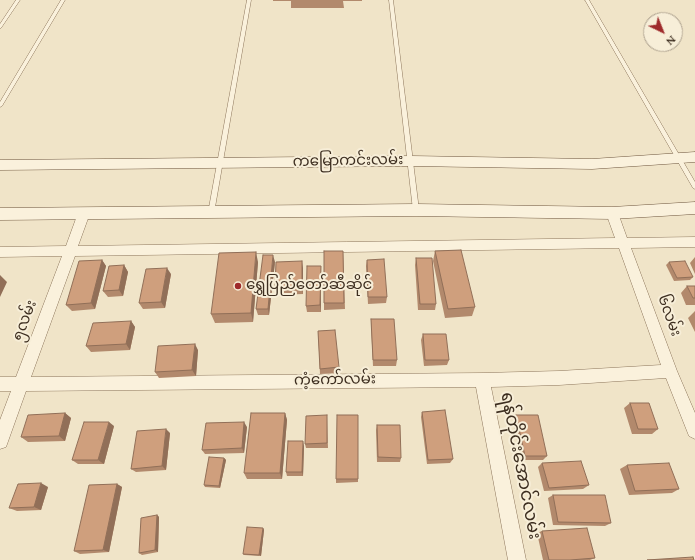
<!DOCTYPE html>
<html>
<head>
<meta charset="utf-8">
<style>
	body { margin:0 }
	#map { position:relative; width:695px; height:560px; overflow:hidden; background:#f0e4c8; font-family:Spectral,serif }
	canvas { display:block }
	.north { position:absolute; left:643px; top:12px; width:40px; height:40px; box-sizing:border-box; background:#f7eed8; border:1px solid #ada18e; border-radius:50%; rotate:137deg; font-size:11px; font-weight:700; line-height:16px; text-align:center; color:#3d2e20 }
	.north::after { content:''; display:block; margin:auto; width:14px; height:18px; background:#9e2a2b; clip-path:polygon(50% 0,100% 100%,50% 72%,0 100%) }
</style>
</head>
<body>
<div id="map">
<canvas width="695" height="560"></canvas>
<div class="north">N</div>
</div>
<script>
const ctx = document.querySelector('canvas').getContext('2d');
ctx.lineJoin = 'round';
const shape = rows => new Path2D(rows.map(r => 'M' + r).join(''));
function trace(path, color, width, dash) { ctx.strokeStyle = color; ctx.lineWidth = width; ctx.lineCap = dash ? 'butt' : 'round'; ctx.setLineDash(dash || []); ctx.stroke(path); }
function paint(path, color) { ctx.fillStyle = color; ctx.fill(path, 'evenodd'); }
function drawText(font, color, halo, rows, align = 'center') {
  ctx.font = font + ' Spectral,"Noto Sans Myanmar",serif'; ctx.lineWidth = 4; ctx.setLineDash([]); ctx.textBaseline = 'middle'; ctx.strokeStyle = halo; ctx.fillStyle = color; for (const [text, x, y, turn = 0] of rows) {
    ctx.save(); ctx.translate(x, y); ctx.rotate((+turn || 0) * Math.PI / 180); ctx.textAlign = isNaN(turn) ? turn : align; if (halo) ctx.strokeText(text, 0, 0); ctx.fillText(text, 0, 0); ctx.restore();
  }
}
const service = shape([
	[16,0,20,0,1,28,0,28,0,24,16,0],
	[61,0,65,0,2,106,0,107,0,102,61,0],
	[247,0,251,0,214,213,211,215,208,213,247,0],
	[389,0,393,0,419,210,416,212,413,210,389,0],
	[585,0,589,0,695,182,695,189,693,188,585,0]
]);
const minor = shape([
	[84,209,88,210,90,213,78,246,615,238,606,213,608,210,612,209,616,210,618,213,627,238,695,237,695,247,631,248,677,371,695,413,695,439,689,436,666,378,559,385,491,387,526,560,508,560,476,387,26,391,6,447,0,449,0,420,11,391,0,391,0,377,16,377,62,256,0,257,0,247,66,246,78,213,80,210,84,209],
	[619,248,661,365,559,371,482,373,31,377,75,256,619,248]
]);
const secondary = shape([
	[695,152,695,162,592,169,411,166,0,170,0,160,411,156,592,159,695,152],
	[695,202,695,214,612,219,416,216,0,220,0,208,416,204,612,207,695,202]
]);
trace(service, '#8d765c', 1);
trace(minor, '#8d765c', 1);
trace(secondary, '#6f573f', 1);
paint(service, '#faf1dc');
paint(minor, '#faf1dc');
paint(secondary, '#faf1dc');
paint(shape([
	[273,0,362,0,362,1,343,1,344,8,291,8,291,1,273,1],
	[343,251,345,309,324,310,324,303],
	[435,251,475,307,472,316,445,318,433,261],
	[695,257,695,274,690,263],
	[416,258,436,304,435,310,418,310,415,265],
	[102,260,106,266,95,309,72,311,66,305],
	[367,260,387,297,386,303,368,304,366,266],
	[258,262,253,322,215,323,211,314],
	[275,262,269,315,258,315,256,309],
	[669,262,693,277,690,280,674,281,666,265],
	[124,265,128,272,123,296,108,297,103,291],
	[321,266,321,312,307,312,306,306],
	[303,268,303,294,276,295,275,288],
	[171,274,165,308,143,309,139,303],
	[687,286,695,286,695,305,686,305,681,293],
	[695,311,695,332,688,318],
	[371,319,397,360,396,366,373,366,371,325],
	[131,321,135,327,130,350,91,352,86,346],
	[318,331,339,367,339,373,320,374],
	[423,334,449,360,447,365,424,366,421,340],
	[198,350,196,376,159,378,155,372],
	[630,403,658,429,652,434,632,434,624,408],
	[422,412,453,459,450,463,427,464,421,417],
	[65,413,71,418,65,441,28,442,21,437],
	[285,413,287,420,282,479,247,479,244,473],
	[327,415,328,448,306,448,305,444],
	[516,415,547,456,543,460,521,460,513,420],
	[377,425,401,458,400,462,377,462,376,430],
	[114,426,104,464,78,464,72,460],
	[247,427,244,453,205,454,202,450],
	[170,433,166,470,136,472,131,469],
	[304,446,303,476,287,476,286,472],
	[224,458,226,460,220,488,205,487,204,485],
	[542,463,589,485,583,489,544,491,538,467],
	[627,465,679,489,672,493,629,495,620,469],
	[336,479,358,479,358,482,336,483],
	[117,484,122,487,109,552,80,554,74,551],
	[48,487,41,510,17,511,9,508],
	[553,495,611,523,605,526,553,525,548,498],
	[157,515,159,517,158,552,142,555,139,553],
	[263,528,264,530,261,556,244,555,243,554],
	[542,531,595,558,590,560,543,560,537,533]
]), '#b2896c');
paint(shape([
	[256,252,258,262,253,322,251,313],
	[273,255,275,262,269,315,268,309],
	[102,260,106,266,95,309,91,303],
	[302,261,303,268,303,294,302,287],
	[124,265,128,272,123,296,119,290],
	[321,266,321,312,320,305],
	[167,268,171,274,165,308,161,302],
	[0,275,7,282,0,297],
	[131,321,135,327,130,350,126,344],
	[195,344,198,350,196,376,192,370],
	[65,413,71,418,65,441,59,436],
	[285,413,287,420,282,479,280,473],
	[109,422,114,426,104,464,98,460],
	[244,422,247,427,244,453,242,448],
	[166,429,170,433,166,470,162,466],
	[303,441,304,446,303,476,302,472],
	[224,458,226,460,220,488,219,486],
	[41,483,48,487,41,510,34,507],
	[117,484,122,487,109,552,103,550],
	[157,515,159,517,158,552,155,550],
	[263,528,264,530,261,556,259,555]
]), '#916f58');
const building = shape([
	[461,250,475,307,448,309,435,251,461,250],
	[324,251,343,251,344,303,324,303,324,251],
	[256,252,251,313,211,314,219,253,256,252],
	[263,255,273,255,268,309,256,309,263,255],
	[416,258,432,258,436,304,420,304,416,258],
	[384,259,387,297,368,297,367,260,384,259],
	[102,260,91,303,66,305,79,261,102,260],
	[302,261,302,287,275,288,276,262,302,261],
	[685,261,693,277,677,278,669,262,685,261],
	[124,265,119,290,103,291,109,266,124,265],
	[307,266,321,266,320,305,306,306,307,266],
	[167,268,161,302,139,303,146,269,167,268],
	[687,286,695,286,695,298,693,298,687,286],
	[371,319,394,319,397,360,373,360,371,319],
	[131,321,126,344,86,346,93,323,131,321],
	[335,330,339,367,320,369,318,331,335,330],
	[423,334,446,334,449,360,425,360,423,334],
	[195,344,192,370,155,372,158,346,195,344],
	[630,403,649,403,658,429,638,429,630,403],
	[445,410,453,459,428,460,422,412,445,410],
	[65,413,59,436,21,437,28,415,65,413],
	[251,413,285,413,280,473,244,473,251,413],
	[327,415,327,443,305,444,306,416,327,415],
	[337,415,358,415,358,479,336,479,337,415],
	[516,415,538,415,547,456,525,456,516,415],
	[84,422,109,422,98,460,72,460,84,422],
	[244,422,242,448,202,450,206,423,244,422],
	[377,425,400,425,401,458,378,457,377,425],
	[166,429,162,466,131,469,137,431,166,429],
	[288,441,303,441,302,472,286,472,288,441],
	[209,457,224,458,219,486,204,485,209,457],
	[581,461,589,485,549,488,542,463,581,461],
	[669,463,679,489,635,491,627,465,669,463],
	[41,483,34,507,9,508,18,484,41,483],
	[117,484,103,550,74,551,89,485,117,484],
	[553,495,605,495,611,523,558,522,553,495],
	[157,515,155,550,139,553,141,518,157,515],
	[247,527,263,528,259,555,243,554,247,527],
	[587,528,595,558,570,560,549,560,542,531,587,528],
	[693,557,694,560,647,560,693,557]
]);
paint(building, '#cf9f7d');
trace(building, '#916f58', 1);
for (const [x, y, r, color] of [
	[238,286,4,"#9e2a2b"]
]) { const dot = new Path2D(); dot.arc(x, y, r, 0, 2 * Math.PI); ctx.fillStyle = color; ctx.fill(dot); trace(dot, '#f7eed8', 1.5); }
drawText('15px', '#3d2e20', '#f7eed8', [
	["ကမြောကင်းလမ်း",348,162,-1],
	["၆လမ်း",668,316,70],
	["၅လမ်း",26,321,-69],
	["ကံ့ကော်လမ်း",335,381,-1]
]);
drawText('15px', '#3d2e20', '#f7eed8', [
	["ရွှေပြည်တော်ဆီဆိုင်",246,286]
], 'left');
drawText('18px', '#3d2e20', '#f7eed8', [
	["ရန်တိုင်းအောင်လမ်း",519,466,79]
]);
</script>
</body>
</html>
